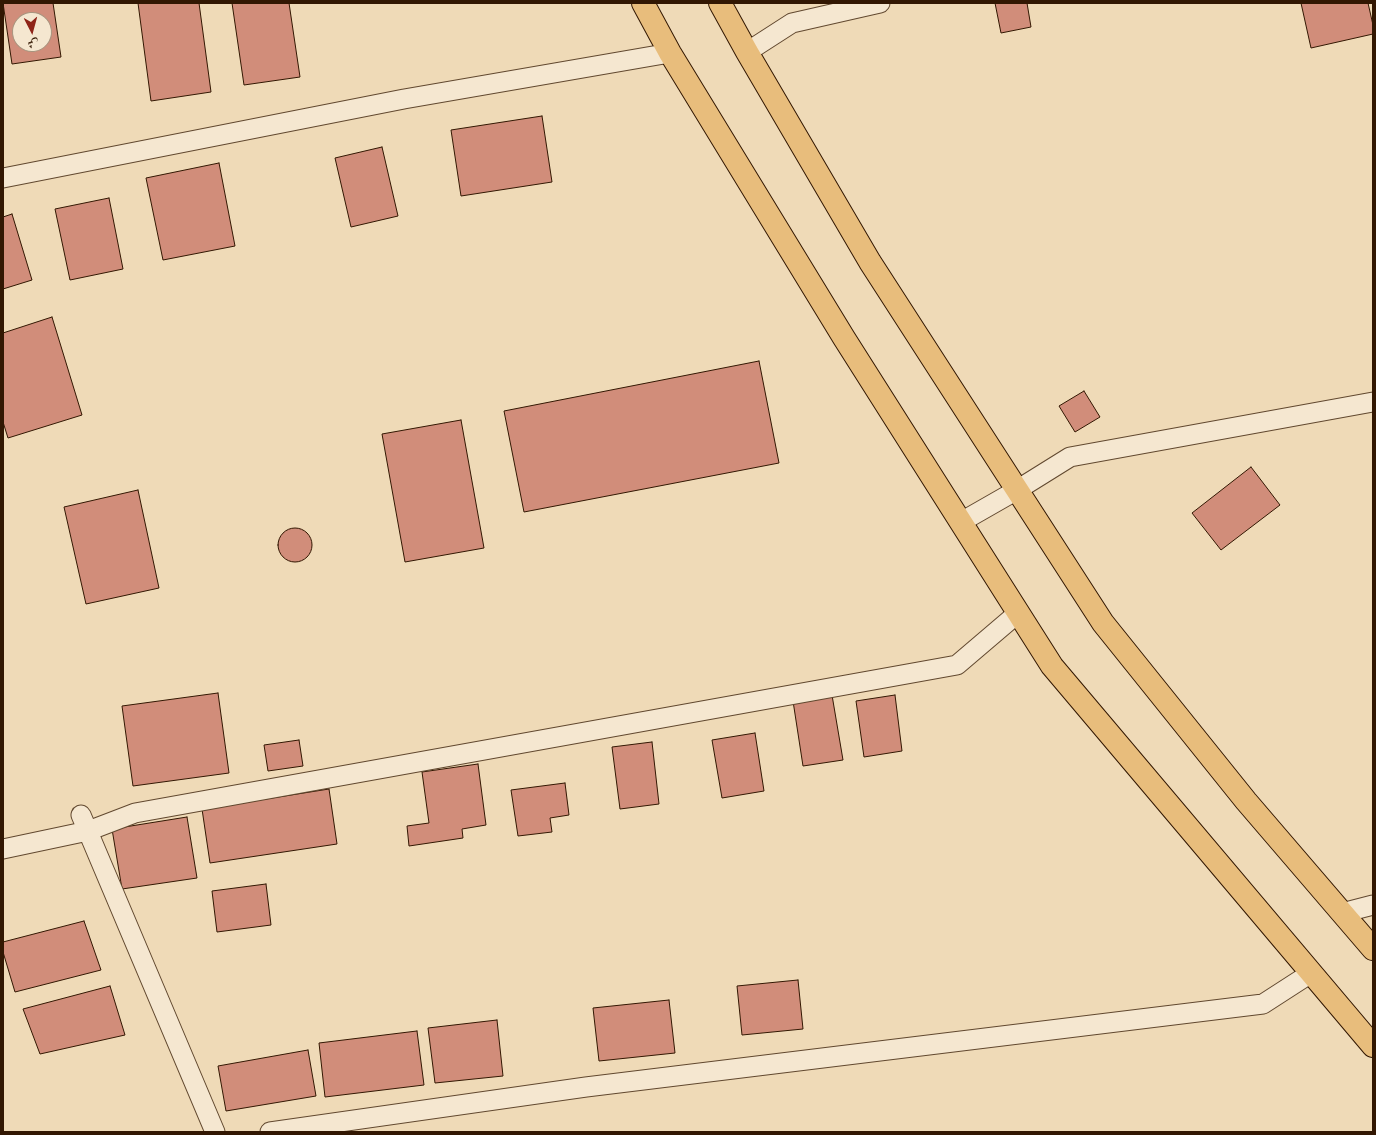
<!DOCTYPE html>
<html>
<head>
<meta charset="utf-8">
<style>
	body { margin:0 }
	#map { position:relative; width:1376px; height:1135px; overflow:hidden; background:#efdab7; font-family:"IM FELL French Canon",Amiri,serif }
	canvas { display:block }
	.frame { position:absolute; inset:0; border:4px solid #321702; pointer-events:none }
	.north { position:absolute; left:12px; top:12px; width:40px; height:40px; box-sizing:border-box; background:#f5e7d0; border:1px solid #a7947e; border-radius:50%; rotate:174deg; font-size:11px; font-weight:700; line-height:16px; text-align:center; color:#321702 }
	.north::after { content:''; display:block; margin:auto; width:14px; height:18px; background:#8f2418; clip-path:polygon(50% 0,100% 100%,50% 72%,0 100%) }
</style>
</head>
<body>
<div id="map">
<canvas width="1376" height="1135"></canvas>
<div class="frame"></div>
<div class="north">ش</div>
</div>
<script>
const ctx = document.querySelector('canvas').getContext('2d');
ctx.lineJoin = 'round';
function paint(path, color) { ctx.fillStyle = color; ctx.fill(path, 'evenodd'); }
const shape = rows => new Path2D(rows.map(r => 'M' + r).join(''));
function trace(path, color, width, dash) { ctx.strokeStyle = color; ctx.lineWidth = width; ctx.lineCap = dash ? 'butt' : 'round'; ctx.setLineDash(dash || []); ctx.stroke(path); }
const building = shape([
	[3,3,53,3,61,57,12,64,3,3],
	[20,20,44,20,44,44,20,44,20,20],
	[138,3,199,3,211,92,151,101,138,3],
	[232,3,289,3,300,77,244,85,232,3],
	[995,3,1027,3,1031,27,1001,33,995,3],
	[1301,3,1368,3,1373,25,1373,34,1311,48,1301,3],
	[542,116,552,182,461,196,451,130,542,116],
	[382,147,398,216,351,227,335,158,382,147],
	[219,163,235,246,163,260,146,178,219,163],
	[109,198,123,269,70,280,55,209,109,198],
	[12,214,32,280,3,289,3,217,12,214],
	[52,317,82,415,8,438,3,422,3,333,52,317],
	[759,361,779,463,524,512,504,411,759,361],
	[1084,391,1100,417,1075,432,1059,406,1084,391],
	[461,420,484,548,405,562,382,434,461,420],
	[1251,467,1280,505,1221,550,1192,513,1251,467],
	[138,490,159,588,86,604,64,507,138,490],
	'278 545a17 17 0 1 1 34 0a17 17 0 1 1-34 0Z',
	[218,693,229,773,133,786,122,706,218,693],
	[832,695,843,760,803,766,793,701,832,695],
	[895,695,902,751,864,757,856,701,895,695],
	[755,733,764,791,722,798,712,740,755,733],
	[299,740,303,766,268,771,264,745,299,740],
	[652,742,659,804,620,809,612,747,652,742],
	[478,764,486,825,462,829,463,838,409,846,407,826,429,823,422,772,478,764],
	[565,783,569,815,550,818,552,832,518,836,511,790,565,783],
	[329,789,337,844,210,863,202,809,329,789],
	[187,817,197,878,122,889,112,829,187,817],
	[266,884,271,925,217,932,212,891,266,884],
	[84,921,101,970,15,992,3,952,3,942,84,921],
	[798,980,803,1029,742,1035,737,986,798,980],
	[110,986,125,1035,40,1054,23,1009,110,986],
	[669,1000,675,1053,599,1061,593,1008,669,1000],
	[497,1020,503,1076,435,1083,428,1028,497,1020],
	[417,1031,424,1085,325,1097,319,1043,417,1031],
	[308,1050,316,1096,226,1111,218,1066,308,1050]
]);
paint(building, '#d18d7a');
trace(building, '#321702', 1);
const street = shape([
	[747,52,792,23,880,3],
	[3,178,404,99,670,53],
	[961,522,1017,490,1070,457,1373,402],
	[81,815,215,1132],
	[3,849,88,831,135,813,957,665,1018,613],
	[1342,913,1373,905],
	[270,1132,586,1087,1263,1004,1311,973]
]);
const highway = shape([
	[643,3,670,53,844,338,1052,666,1373,1046],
	[720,3,747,52,870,262,1103,623,1246,801,1373,949]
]);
trace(street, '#61482f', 21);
trace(highway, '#321702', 24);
trace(street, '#f5e7d0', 19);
trace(highway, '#e8bd7c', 22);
</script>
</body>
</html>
